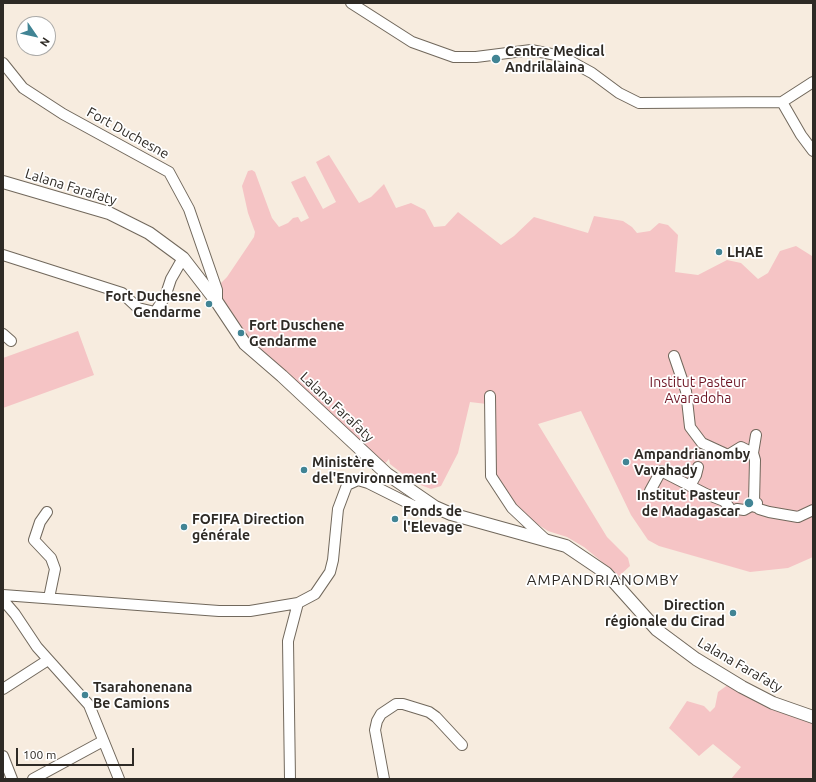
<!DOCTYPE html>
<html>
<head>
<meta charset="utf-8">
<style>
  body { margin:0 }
  #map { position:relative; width:816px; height:782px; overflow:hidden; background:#f7ecdf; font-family:Ubuntu,sans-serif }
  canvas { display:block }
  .frame { position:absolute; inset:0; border:4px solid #2e2a25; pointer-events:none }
  .north { position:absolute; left:16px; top:16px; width:40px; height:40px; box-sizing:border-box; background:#fff; border:1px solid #abaaa8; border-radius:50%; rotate:124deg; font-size:11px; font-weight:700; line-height:16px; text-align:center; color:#2e2a25 }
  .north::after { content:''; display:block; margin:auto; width:14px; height:18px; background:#418494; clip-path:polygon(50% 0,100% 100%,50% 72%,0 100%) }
  .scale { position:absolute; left:16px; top:748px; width:118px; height:18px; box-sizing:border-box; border:2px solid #2e2a25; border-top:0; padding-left:5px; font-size:12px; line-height:14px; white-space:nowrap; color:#2e2a25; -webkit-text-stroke:3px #fff; paint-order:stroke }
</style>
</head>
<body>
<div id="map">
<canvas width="816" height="782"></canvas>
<div class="frame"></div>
<div class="north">N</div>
<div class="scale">100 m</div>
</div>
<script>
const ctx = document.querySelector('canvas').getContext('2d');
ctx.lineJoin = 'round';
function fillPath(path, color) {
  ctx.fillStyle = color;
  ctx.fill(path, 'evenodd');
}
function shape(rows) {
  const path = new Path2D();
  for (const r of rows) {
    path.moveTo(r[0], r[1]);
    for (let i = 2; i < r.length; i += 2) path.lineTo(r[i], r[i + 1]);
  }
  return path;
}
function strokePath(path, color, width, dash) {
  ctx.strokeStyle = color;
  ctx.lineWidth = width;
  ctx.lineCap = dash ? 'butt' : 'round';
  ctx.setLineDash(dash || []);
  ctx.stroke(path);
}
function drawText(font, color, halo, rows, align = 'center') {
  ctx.font = font + ' Ubuntu,sans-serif';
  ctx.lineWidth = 3.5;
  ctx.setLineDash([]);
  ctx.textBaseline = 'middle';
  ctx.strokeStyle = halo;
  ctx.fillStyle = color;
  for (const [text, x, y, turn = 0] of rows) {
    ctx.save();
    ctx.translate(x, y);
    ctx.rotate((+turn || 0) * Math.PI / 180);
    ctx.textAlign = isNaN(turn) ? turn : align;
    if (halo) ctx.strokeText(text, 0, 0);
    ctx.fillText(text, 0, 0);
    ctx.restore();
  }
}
const green = shape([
  [329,155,359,203,371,197,384,184,396,208,411,203,425,210,434,227,445,226,458,212,501,245,514,236,534,217,588,233,594,216,623,221,632,227,637,233,650,231,659,223,668,225,678,235,675,272,698,275,727,260,741,263,758,279,768,273,780,251,796,246,812,256,813,557,788,568,750,572,659,546,648,540,631,515,581,411,538,424,607,537,628,558,630,566,619,576,584,547,567,537,548,531,520,513,494,473,495,405,470,402,458,453,441,486,431,489,413,482,390,464,389,459,382,467,257,352,222,304,219,291,220,284,227,277,254,237,255,232,248,213,242,186,248,171,252,170,255,172,272,218,279,227,288,223,293,218,298,217,301,222,309,218,291,182,305,176,323,209,336,202,316,162],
  [78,331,94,375,3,408,3,358],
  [729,684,813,721,813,775,811,779,731,779,741,767,713,744,699,756,669,728,687,701,704,706,710,712,715,707,718,692]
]);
const path = shape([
  [697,458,698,450]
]);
const minor = shape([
  [351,3,412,42,454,57,476,57,531,50,561,56,592,73,619,93,639,103,782,102,813,82],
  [3,63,23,88,63,114,169,172,189,209,217,290,217,302],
  [782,102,801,135,813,151],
  [3,255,122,293,138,308,155,312,165,297,171,279,183,258],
  [3,334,11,341],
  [674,356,686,391,690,427,702,443,728,455,741,447,753,453,755,460,754,502],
  [490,396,491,476,512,508,545,539],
  [753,453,756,435],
  [690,486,696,475,698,467],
  [650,491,661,471,706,494,724,501,729,507],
  [757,506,759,509,769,512,798,517,813,510],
  [737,509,744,510,753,505,755,507,757,503,754,502],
  [47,512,40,522,34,540,51,558,55,569,49,598],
  [3,595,219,611,250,611,298,603,315,594,330,572,333,560,338,509,347,485,358,480,368,483,414,506,422,506,425,500],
  [3,600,15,614,37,647,89,705,119,779],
  [3,689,48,660],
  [3,756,12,779],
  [33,779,103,741],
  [290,779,288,641,298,603],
  [384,779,375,730,377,721,381,714,396,704,403,704,429,712,436,717,462,745]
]);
const major = shape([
  [3,182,109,213,149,233,183,258,217,302,245,344,282,376,387,474,435,507,451,514,566,546,606,573,657,630,696,659,742,687,773,703,813,717]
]);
const markers = [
  [496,59,5,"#418494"],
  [719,252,4,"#418494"],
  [209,304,4,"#418494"],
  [241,333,4,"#418494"],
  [626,462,4,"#418494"],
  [304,470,4,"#418494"],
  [749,503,5,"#418494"],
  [395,519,4,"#418494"],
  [184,527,4,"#418494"],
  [733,613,4,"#418494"],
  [85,695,4,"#418494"]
];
const poiNames = [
  ["Centre Medical",505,51],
  ["Andrilalaina",505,67],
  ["LHAE",727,252],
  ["Fort Duchesne",201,296,"right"],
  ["Gendarme",201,312,"right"],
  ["Fort Duschene",249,325],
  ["Gendarme",249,341],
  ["Ampandrianomby",634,454],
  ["Vavahady",634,470],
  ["Ministère",312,462],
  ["del'Environnement",312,478],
  ["Institut Pasteur",740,495,"right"],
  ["de Madagascar",740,511,"right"],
  ["Fonds de",403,511],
  ["l'Elevage",403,527],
  ["FOFIFA Direction",192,519],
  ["générale",192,535],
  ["Direction",725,605,"right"],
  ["régionale du Cirad",725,621,"right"],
  ["Tsarahonenana",93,687],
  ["Be Camions",93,703]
];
const streetNames = [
  ["Fort Duchesne",128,133,29],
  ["Lalana Farafaty",71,187,17],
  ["Lalana Farafaty",337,407,43],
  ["Lalana Farafaty",740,665,30]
];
const parkNames = [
  ["Institut Pasteur",698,382],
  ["Avaradoha",698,398]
];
const neighbourhoodNames = [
  ["AMPANDRIANOMBY",603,580]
];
fillPath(green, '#f5c4c5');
strokePath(minor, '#71685c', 12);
strokePath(major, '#71685c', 14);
strokePath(path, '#afa69c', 1.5, [1, 3]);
strokePath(minor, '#fff', 10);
strokePath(major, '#fff', 12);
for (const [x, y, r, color] of markers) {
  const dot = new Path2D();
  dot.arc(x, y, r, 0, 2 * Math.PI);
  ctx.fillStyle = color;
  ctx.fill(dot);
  strokePath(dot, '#fff', 1.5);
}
drawText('bold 14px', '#2e2a25', '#fff', poiNames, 'left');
drawText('14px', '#2e2a25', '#fff', streetNames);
drawText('14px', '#6e1625', '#fff', parkNames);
ctx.letterSpacing = '1px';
drawText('15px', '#2e2a25', '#fff', neighbourhoodNames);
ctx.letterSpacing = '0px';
</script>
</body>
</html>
